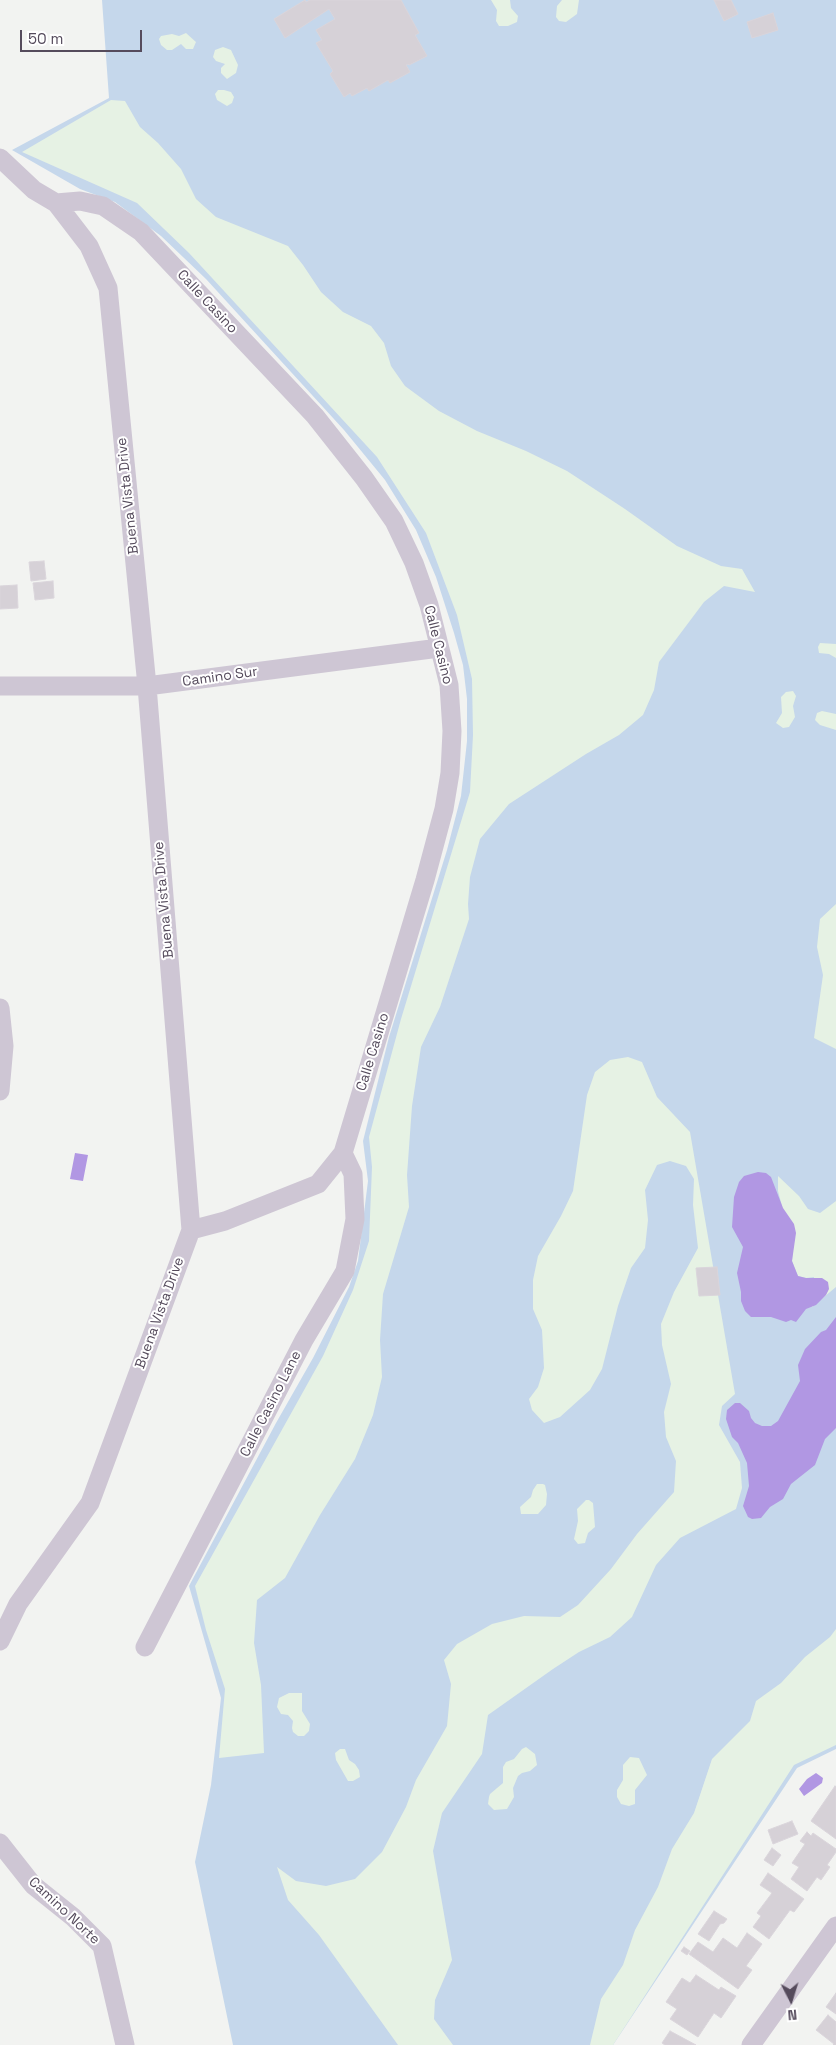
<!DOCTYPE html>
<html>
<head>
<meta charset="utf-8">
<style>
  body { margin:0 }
  #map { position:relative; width:836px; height:2045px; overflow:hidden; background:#f2f3f1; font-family:"Space Grotesk",sans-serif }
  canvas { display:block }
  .north { position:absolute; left:766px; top:1975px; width:50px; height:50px; -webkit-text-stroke:4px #fff; paint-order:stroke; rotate:175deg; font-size:14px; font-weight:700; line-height:20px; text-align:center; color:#554b5c }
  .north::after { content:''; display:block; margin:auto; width:18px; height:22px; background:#554b5c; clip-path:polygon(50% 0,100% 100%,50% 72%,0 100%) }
  .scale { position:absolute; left:20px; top:30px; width:122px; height:22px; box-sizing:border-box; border:2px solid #554b5c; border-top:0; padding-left:6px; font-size:15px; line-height:18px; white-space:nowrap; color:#554b5c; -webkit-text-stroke:4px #fff; paint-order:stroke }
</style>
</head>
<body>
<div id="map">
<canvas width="836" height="2045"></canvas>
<div class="north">N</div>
<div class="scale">50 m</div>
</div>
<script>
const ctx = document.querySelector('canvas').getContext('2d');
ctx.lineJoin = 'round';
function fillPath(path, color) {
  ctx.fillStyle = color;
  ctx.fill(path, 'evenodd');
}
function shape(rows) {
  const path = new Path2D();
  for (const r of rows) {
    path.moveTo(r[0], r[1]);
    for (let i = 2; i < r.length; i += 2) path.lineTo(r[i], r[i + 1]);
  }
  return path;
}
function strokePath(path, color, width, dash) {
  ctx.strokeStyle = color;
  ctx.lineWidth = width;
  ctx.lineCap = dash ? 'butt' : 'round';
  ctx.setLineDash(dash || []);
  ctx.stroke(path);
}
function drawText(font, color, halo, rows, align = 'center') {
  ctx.font = font + ' "Space Grotesk",sans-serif';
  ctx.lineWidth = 4;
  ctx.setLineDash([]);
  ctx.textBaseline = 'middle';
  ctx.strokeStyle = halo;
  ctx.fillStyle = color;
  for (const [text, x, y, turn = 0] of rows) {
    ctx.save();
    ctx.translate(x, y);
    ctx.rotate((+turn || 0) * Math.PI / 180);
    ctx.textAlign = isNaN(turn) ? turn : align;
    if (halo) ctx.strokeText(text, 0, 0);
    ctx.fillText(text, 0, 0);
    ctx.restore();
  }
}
const green = shape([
  [102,0,836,0,836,1749,797,1768,613,2045,233,2045,195,1862,211,1785,221,1698,189,1586,276,1423,313,1358,349,1287,358,1261,368,1181,363,1141,389,1037,447,850,461,796,467,741,467,699,463,665,454,633,436,577,416,530,385,480,344,430,206,279,161,236,115,202,80,189,12,150,109,98]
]);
const sand = shape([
  [491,0,510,0,511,8,518,16,517,22,508,26,499,26,496,21,497,10],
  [562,0,579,0,577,14,566,22,559,21,556,17,557,6],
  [186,33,196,42,193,49,186,49,181,44,172,50,167,50,161,45,159,39,161,36,172,34,179,36],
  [223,47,231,50,238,65,236,73,227,79,221,73,221,68,225,64,216,61,213,57,215,50],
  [218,90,224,90,231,92,234,97,232,103,227,106,217,100,215,94],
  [111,100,125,101,140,127,158,143,181,169,196,199,216,217,288,246,303,265,321,292,343,312,371,326,384,343,391,366,405,386,439,411,477,431,526,451,567,471,625,509,677,546,721,566,742,569,755,592,724,586,704,602,659,662,654,690,643,715,619,735,586,754,509,804,480,839,470,877,468,904,469,919,440,1007,421,1047,412,1106,407,1175,409,1207,383,1294,380,1340,382,1377,373,1415,355,1459,320,1515,285,1578,257,1600,254,1643,261,1685,264,1753,219,1758,225,1689,206,1630,195,1586,323,1356,353,1290,369,1241,372,1167,369,1137,401,1019,470,792,473,735,472,679,457,615,426,533,377,457,189,253,137,203,22,152],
  [820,643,836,644,836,658,829,654,819,653,818,647],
  [793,691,796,696,793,706,795,717,789,727,783,728,776,723,782,713,781,697,786,692],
  [822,711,836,714,836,730,820,725,815,720,817,713],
  [836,904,836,1049,814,1038,823,975,817,947,820,919],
  [628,1057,642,1062,657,1097,690,1132,735,1394,722,1406,719,1425,740,1462,742,1488,736,1509,680,1538,656,1565,632,1617,610,1637,579,1652,553,1669,488,1715,482,1754,442,1813,433,1851,452,1960,435,2000,434,2019,453,2045,398,2045,319,1935,288,1900,277,1867,296,1881,326,1886,355,1879,382,1852,406,1807,416,1780,447,1726,451,1684,444,1660,457,1644,492,1624,524,1616,560,1617,578,1605,611,1569,637,1534,674,1492,676,1461,666,1437,664,1412,671,1384,662,1345,661,1324,674,1292,698,1248,693,1205,694,1179,686,1166,670,1161,657,1165,645,1190,648,1220,645,1248,631,1268,618,1306,602,1369,590,1390,560,1417,544,1423,532,1410,529,1399,538,1387,544,1368,542,1330,533,1309,533,1280,538,1256,561,1216,573,1191,587,1095,595,1072,610,1060],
  [778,1176,799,1196,808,1209,820,1213,836,1201,836,1287,812,1307,814,1277,806,1278,798,1276,792,1261,793,1248,778,1191],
  [537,1484,543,1484,545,1485,547,1494,546,1505,538,1514,521,1514,520,1507,531,1497,533,1490],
  [586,1500,589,1500,593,1503,595,1527,588,1533,585,1543,578,1544,574,1539,578,1521,577,1509],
  [836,1629,836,1745,794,1765,613,2045,590,2045,601,1999,623,1965,635,1930,658,1887,672,1849,694,1813,712,1759,750,1721,756,1701,781,1683,805,1657,830,1637],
  [289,1693,302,1693,302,1711,310,1724,309,1731,304,1736,298,1736,293,1732,292,1728,293,1721,288,1715,281,1714,277,1707,279,1698],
  [526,1747,535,1754,537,1765,530,1771,522,1773,518,1776,513,1788,514,1797,507,1809,494,1810,488,1804,489,1797,490,1794,503,1783,503,1767,506,1762,514,1759,522,1749],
  [340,1749,345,1749,349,1760,355,1764,359,1770,360,1777,353,1781,348,1781,336,1760,335,1753],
  [630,1757,639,1758,647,1775,635,1790,635,1804,629,1806,621,1804,617,1797,617,1790,623,1780,623,1765]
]);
const water = shape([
  [75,1153,88,1155,83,1181,70,1179],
  [758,1172,766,1173,771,1177,783,1208,794,1224,796,1233,792,1261,798,1276,806,1278,822,1278,828,1282,829,1289,826,1295,816,1305,806,1309,796,1322,791,1320,786,1322,771,1317,751,1317,745,1311,741,1301,741,1292,737,1273,743,1247,732,1227,734,1197,739,1182,744,1176],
  [836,1317,836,1428,825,1439,815,1465,791,1484,783,1499,770,1507,761,1518,752,1519,748,1517,743,1506,749,1486,747,1463,738,1443,732,1437,726,1419,727,1410,735,1403,740,1403,749,1411,751,1418,755,1423,762,1426,771,1426,778,1421,800,1381,798,1365,805,1349,821,1332,826,1330],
  [816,1773,823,1778,822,1783,804,1796,799,1789,807,1779]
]);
const building = shape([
  [305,0,306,2,310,0,401,0,419,33,415,35,427,56,409,65,408,64,406,65,410,72,390,83,388,80,369,91,367,88,352,96,350,93,344,97,330,74,333,71,316,43,322,40,316,30,335,19,329,9,285,38,274,19,305,0],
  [714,0,731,0,738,14,724,21,714,0],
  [773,13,778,30,752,38,747,22,773,13],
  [44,561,46,579,31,581,29,562,44,561],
  [53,581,54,598,35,600,33,583,53,581],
  [17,585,18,608,0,609,0,586,17,585],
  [717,1267,720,1295,699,1296,696,1268,717,1267],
  [835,1786,836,1787,836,1839,811,1821,835,1786],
  [792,1821,798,1834,773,1844,768,1830,792,1821],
  [807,1832,811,1836,813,1833,836,1849,836,1852,827,1865,830,1867,821,1880,817,1877,807,1891,791,1879,799,1867,792,1863,805,1844,800,1841,807,1832],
  [772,1848,781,1855,773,1866,764,1860,772,1848],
  [768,1873,804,1899,794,1912,790,1910,769,1939,753,1927,761,1916,757,1913,772,1893,760,1885,768,1873],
  [714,1911,727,1919,724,1923,720,1924,709,1941,698,1934,714,1911],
  [747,1933,762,1944,746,1966,752,1970,738,1989,689,1954,698,1942,713,1952,723,1938,737,1948,747,1933],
  [684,1947,690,1951,687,1955,681,1951,684,1947],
  [696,1975,719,1990,721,1987,736,1996,721,2018,714,2013,698,2037,670,2019,677,2009,666,2002,682,1978,690,1983,696,1975],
  [836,1993,836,2014,826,2007,836,1993],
  [828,2015,836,2022,836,2045,833,2045,834,2044,816,2030,828,2015],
  [670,2031,696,2045,665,2045,662,2043,670,2031]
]);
const minor = shape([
  [0,158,34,190,56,203,89,246,108,288,147,686,191,1230,90,1503,18,1604,0,1641],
  [56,203,80,201,103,206,141,232,315,416,364,478,394,521,414,563,429,605,449,685,452,731,450,773,444,809,425,880,343,1153,318,1184,225,1221,191,1230],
  [0,686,147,686,439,648],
  [0,1008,4,1046,0,1091],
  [145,1647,304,1340,345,1271,355,1219,353,1174,343,1153],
  [0,1843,33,1885,73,1917,102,1946,125,2045],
  [751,2045,836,1926]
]);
const streetNames = [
  ["Calle Casino",207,302,47],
  ["Buena Vista Drive",128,496,-96],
  ["Calle Casino",438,645,76],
  ["Camino Sur",220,677,-8],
  ["Buena Vista Drive",164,900,-95],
  ["Calle Casino",373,1052,-73],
  ["Buena Vista Drive",160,1313,-70],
  ["Calle Casino Lane",271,1404,-63],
  ["Camino Norte",64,1911,43]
];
fillPath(green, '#c5d7eb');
fillPath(sand, '#e6f2e4');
fillPath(water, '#b197e3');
fillPath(building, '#d6d1d7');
strokePath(building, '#dad5db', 1);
strokePath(minor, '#cec6d4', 19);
drawText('14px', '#554b5c', '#fff', streetNames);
</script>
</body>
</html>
